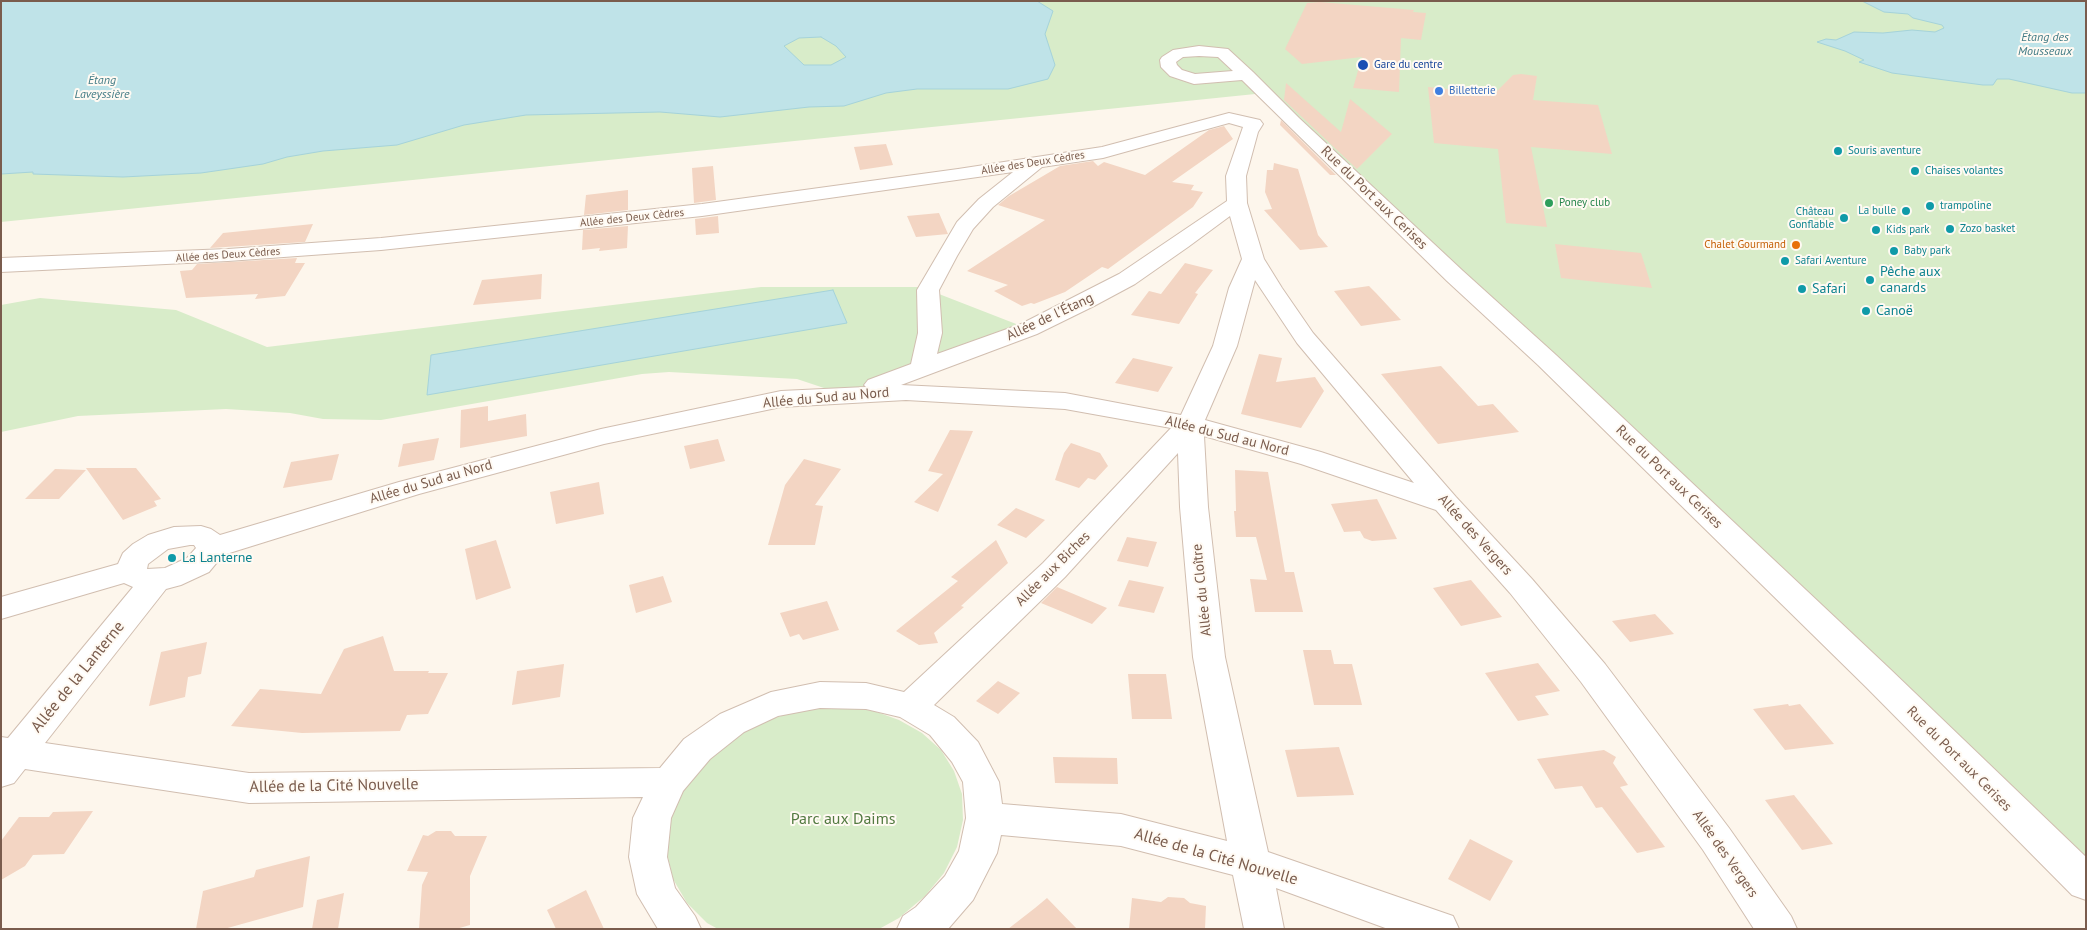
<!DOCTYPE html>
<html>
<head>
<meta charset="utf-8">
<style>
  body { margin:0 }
  #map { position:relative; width:2087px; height:930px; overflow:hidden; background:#fdf6ec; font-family:"PT Sans",sans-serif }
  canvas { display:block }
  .frame { position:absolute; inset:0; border:2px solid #7a5c4d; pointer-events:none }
</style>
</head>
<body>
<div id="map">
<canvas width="2087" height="930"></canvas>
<div class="frame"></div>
</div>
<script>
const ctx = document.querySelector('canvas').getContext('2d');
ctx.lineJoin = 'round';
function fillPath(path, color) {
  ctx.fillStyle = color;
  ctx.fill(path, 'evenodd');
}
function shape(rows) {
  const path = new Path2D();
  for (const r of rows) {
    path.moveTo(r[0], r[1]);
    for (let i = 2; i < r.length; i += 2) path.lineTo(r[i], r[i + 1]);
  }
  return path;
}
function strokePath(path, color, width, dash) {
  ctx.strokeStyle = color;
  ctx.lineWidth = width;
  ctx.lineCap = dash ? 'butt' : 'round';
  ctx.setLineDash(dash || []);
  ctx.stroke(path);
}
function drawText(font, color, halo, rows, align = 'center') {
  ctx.font = font + ' "PT Sans",sans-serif';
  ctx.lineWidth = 4;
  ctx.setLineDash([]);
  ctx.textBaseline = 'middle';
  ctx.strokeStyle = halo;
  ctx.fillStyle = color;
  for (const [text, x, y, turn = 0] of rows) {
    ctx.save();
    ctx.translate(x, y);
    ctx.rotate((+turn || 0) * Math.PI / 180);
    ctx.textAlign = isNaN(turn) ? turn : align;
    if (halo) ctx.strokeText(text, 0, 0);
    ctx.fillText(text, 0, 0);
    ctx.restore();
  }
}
const green = shape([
  [1,1,2086,1,2086,889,1572,392,1471,278,1455,276,1265,93,1,222],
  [761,287,921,287,1029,329,845,395,797,379,669,372,642,374,381,420,323,419,290,413,226,409,78,416,1,432,1,305,40,298,176,310,267,347],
  [846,707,874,711,899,720,922,733,941,750,954,771,962,794,963,820,957,847,944,873,925,896,899,918,879,929,718,929,707,923,687,903,673,879,667,853,668,827,676,801,690,777,733,738,760,723,787,714,817,708]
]);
const water = shape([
  [1,1,1037,1,1053,11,1045,34,1055,65,1048,79,1008,89,917,89,886,93,844,106,809,107,720,117,660,112,526,115,464,125,397,145,323,151,287,157,263,164,201,173,123,177,33,174,33,172,1,174,1,1],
  [821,37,836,46,846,57,831,65,804,65,784,46,799,38,821,37],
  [1862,1,2086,1,2086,93,2072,93,2009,79,1997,79,1993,85,1983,85,1892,73,1859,62,1864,60,1845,51,1817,42,1826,39,1836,40,1854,32,1883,33,1912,30,1935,32,1944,28,1942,25,1913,18,1908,14,1884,12,1862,1],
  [833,290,847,323,427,395,431,355,833,290]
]);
const building = shape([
  [1320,2,1414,10,1413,12,1426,13,1421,40,1401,38,1399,92,1353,88,1362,57,1302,64,1285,49,1307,3],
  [1521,74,1537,76,1533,100,1598,105,1612,154,1531,147,1547,227,1506,223,1498,149,1434,143,1428,87,1494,94,1513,75],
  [1286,83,1341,132,1350,99,1392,134,1357,169,1284,100],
  [1281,120,1336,175,1330,175,1280,125],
  [1224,126,1233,139,1172,182,1194,185,1191,190,1203,192,1193,207,1108,269,1102,267,1065,292,1034,304,1031,303,1022,306,994,291,1008,285,967,271,1045,220,998,205,1009,196,1060,166,1093,161,1098,166,1104,162,1145,175,1209,130],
  [886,144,893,165,860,170,854,147],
  [1274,163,1298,169,1318,235,1328,247,1300,250,1264,210,1272,209,1265,192,1267,170,1273,170],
  [713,166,716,200,694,203,692,168],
  [628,190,628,210,584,215,586,195],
  [939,213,948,234,916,237,907,216],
  [718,216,719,233,696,235,695,219],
  [313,224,305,242,210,248,223,233],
  [628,226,627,248,599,251,600,248,582,250,583,230],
  [1555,244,1641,253,1652,288,1561,278],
  [297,258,295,263,305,263,285,296,255,299,258,294,186,298,180,271,192,270,197,264],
  [1185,263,1213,270,1195,293,1198,294,1179,324,1131,315,1149,291,1161,294],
  [542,274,541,299,473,305,482,280],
  [1369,286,1376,293,1401,320,1361,326,1334,291],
  [1259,354,1282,358,1276,382,1315,377,1324,391,1301,428,1241,414],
  [1133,358,1173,367,1158,392,1115,383],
  [1441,366,1478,406,1493,404,1519,432,1438,444,1381,374],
  [488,406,488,421,526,414,527,436,460,448,461,410],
  [950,430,973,431,938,512,914,502,943,474,928,471],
  [439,438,434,460,398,467,403,444],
  [718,439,725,461,690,469,684,446],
  [1071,443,1100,453,1108,466,1095,480,1088,478,1079,488,1055,480,1064,453],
  [339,454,332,480,283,488,291,462],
  [804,459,841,469,815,505,823,506,815,545,768,545,785,485],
  [86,468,136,468,161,499,154,501,157,506,123,520],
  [55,469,86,470,59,499,25,499],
  [1235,470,1268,472,1285,572,1294,572,1303,612,1255,612,1250,579,1267,580,1256,537,1236,537,1234,511,1236,511],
  [599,482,604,514,556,524,550,492],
  [1377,499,1397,539,1372,541,1364,538,1360,531,1344,532,1331,504],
  [1016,508,1045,520,1026,538,997,525],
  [1127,537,1157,542,1148,567,1117,561],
  [496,540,511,588,476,600,465,549],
  [996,540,1008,563,961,606,964,607,934,633,938,643,919,645,896,631,958,581,951,577],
  [663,576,672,602,636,613,629,585],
  [1129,580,1164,587,1154,613,1118,606],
  [1471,580,1502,617,1461,626,1433,588],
  [1057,587,1107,608,1092,624,1041,603],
  [827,601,839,630,803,640,799,634,790,637,780,613],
  [1655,614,1674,634,1630,642,1612,621],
  [383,636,394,671,429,671,428,673,448,673,428,714,407,715,400,731,302,733,231,726,260,689,321,694,344,649],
  [207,642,201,674,188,677,185,697,149,706,161,652],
  [1303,650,1331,650,1334,664,1352,664,1362,705,1314,705],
  [1538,663,1560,691,1535,696,1549,715,1518,721,1485,673],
  [564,664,560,697,512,705,517,671],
  [1128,674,1166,674,1172,719,1132,719],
  [998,681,1020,693,998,714,976,701],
  [1788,704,1789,706,1800,704,1834,744,1785,750,1753,709],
  [1339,747,1354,795,1297,797,1285,750],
  [1604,750,1616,757,1613,763,1628,785,1620,787,1665,847,1637,853,1602,807,1596,808,1582,786,1555,789,1537,759],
  [1053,757,1117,758,1118,784,1055,783],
  [1794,795,1833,844,1802,850,1765,800],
  [93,811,64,854,33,855,25,866,1,880,1,841,19,817,49,817,53,812],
  [436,831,451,831,455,836,487,836,470,876,470,925,456,929,419,929,422,885,428,872,407,871,423,835,428,836],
  [1470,839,1513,861,1490,901,1448,879],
  [310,856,303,907,224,929,196,929,203,891,254,877,256,870],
  [586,890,604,929,556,929,547,910],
  [344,893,338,929,312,929,317,900],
  [1168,897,1184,898,1190,903,1206,906,1205,929,1129,929,1132,898,1161,902],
  [1047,898,1077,929,1008,929,1035,908]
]);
const street = shape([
  [1199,46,1228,49,1253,72,1299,118,1463,271,1556,355,1890,669,2086,857,2086,900,2072,895,1866,687,1538,365,1447,281,1242,80,1194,84,1170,76,1161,67,1160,60,1162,57,1173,50,1199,46],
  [1199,56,1218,57,1233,71,1195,74,1182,70,1177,65,1176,62,1183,57,1199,56],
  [1229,113,1260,120,1263,124,1258,132,1246,176,1247,203,1264,259,1282,288,1313,333,1456,497,1532,579,1605,664,1729,828,1791,916,1797,929,1754,929,1703,850,1581,682,1510,593,1436,510,1301,464,1204,436,1208,507,1225,657,1268,852,1453,916,1459,929,1388,929,1276,888,1284,929,1244,929,1233,875,1121,846,1001,835,997,853,973,900,948,929,897,929,903,916,916,907,945,876,959,851,966,818,963,782,952,762,930,735,900,717,866,709,820,708,778,716,744,732,710,759,683,791,671,818,667,857,675,888,695,916,701,929,658,929,637,894,629,857,633,818,643,797,249,803,25,769,14,783,1,787,1,737,8,738,133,587,124,583,1,619,1,597,118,564,123,553,133,544,148,535,174,527,201,526,211,529,220,535,399,482,601,429,781,391,866,387,864,385,868,380,911,364,918,333,917,290,957,222,979,199,1013,172,702,216,381,250,228,261,1,272,1,258,228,249,381,238,702,204,958,169,1102,147,1229,113],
  [1229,123,1243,127,1226,176,1227,201,1119,274,1021,324,937,354,942,333,939,290,957,256,973,229,993,207,1042,167,1103,158,1229,123],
  [1230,216,1242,259,1229,288,1213,346,1181,415,1065,393,901,385,1037,334,1094,306,1135,284,1188,247,1230,216],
  [1255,280,1297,343,1414,483,1321,452,1205,420,1237,346,1255,280],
  [906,400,1065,409,1171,428,1043,563,904,692,866,683,820,682,771,692,720,714,684,739,660,768,249,773,45,743,166,589,181,585,209,572,223,555,419,494,604,444,781,407,906,400],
  [1178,453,1180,507,1193,657,1227,841,1121,814,1002,804,999,782,978,742,954,717,934,705,1065,577,1178,453],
  [190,545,194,545,196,548,187,558,165,568,147,569,148,564,168,549,190,545]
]);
const markers = [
  [1363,65,6,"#1a4fb4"],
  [1439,91,5,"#3f7fe0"],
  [1838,151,5,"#0f9aa8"],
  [1915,171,5,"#0f9aa8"],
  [1549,203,5,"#2e9e5b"],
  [1930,206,5,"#0f9aa8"],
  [1906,211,5,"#0f9aa8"],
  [1844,218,5,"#0f9aa8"],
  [1950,229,5,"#0f9aa8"],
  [1876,230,5,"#0f9aa8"],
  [1796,245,5,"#e8710a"],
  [1894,251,5,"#0f9aa8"],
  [1785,261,5,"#0f9aa8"],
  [1870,280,5,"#0f9aa8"],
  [1802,289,5,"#0f9aa8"],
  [1866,311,5,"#0f9aa8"],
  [172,558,5,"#0f9aa8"]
];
const farTransitnames = [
  ["Gare du centre",1374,65]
];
const farShopnames = [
  ["Billetterie",1449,91]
];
const farCulturenames = [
  ["Souris aventure",1848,151],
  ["Chaises volantes",1925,171],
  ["trampoline",1940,206],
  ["La bulle",1896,211,"right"],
  ["Château",1834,212,"right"],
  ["Gonflable",1834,225,"right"],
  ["Zozo basket",1960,229],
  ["Kids park",1886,230],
  ["Baby park",1904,251],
  ["Safari Aventure",1795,261]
];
const farStreetnames = [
  ["Allée des Deux Cèdres",1033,163,-9],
  ["Allée des Deux Cèdres",632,218,-6],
  ["Allée des Deux Cèdres",228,255,-4]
];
const farLeisurenames = [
  ["Poney club",1559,203]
];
const farFoodnames = [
  ["Chalet Gourmand",1786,245]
];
const farWaternames = [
  ["Étang des",2045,38],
  ["Mousseaux",2045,52],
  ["Étang",102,81],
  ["Laveyssière",102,95]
];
const streetNames = [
  ["Rue du Port aux Cerises",1374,198,44],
  ["Allée de l'Étang",1050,317,-25],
  ["Allée du Sud au Nord",826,398,-5],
  ["Allée du Sud au Nord",1227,436,14],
  ["Rue du Port aux Cerises",1669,477,44],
  ["Allée du Sud au Nord",431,482,-16],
  ["Allée des Vergers",1475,535,48],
  ["Allée aux Biches",1053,569,-45],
  ["Allée du Cloître",1202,590,-96],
  ["Rue du Port aux Cerises",1959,759,45],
  ["Allée des Vergers",1725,854,55]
];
const cultureNames = [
  ["Pêche aux",1880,272],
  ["canards",1880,288],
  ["Safari",1812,289],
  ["Canoë",1876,311],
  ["La Lanterne",182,558]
];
const nearStreetnames = [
  ["Allée de la Lanterne",78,677,-51],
  ["Allée de la Cité Nouvelle",334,786,-1],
  ["Allée de la Cité Nouvelle",1216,857,16]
];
const nearParknames = [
  ["Parc aux Daims",843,819]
];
fillPath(green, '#d8ecc9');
fillPath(water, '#bfe3e8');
strokePath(water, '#a5d3da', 1);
fillPath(building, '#f3d5c3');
strokePath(street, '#d1beb0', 2);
fillPath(street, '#fff');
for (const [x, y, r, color] of markers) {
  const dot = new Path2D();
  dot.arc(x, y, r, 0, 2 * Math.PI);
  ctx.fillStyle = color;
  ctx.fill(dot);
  strokePath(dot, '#fffaf3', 2);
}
drawText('11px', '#164399', '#fffaf3', farTransitnames, 'left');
drawText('11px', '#366cbe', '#fffaf3', farShopnames, 'left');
drawText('11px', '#0d838f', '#fffaf3', farCulturenames, 'left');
drawText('11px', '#7a5c4d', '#fffaf3', farStreetnames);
drawText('11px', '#27864d', '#fffaf3', farLeisurenames, 'left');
drawText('11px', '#c56008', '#fffaf3', farFoodnames, 'right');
drawText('italic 12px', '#437c86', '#fffaf3', farWaternames);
drawText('14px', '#7a5c4d', '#fffaf3', streetNames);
drawText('14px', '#0d838f', '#fffaf3', cultureNames, 'left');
drawText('16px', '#7a5c4d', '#fffaf3', nearStreetnames);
drawText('16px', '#537a41', '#fffaf3', nearParknames);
</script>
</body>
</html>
